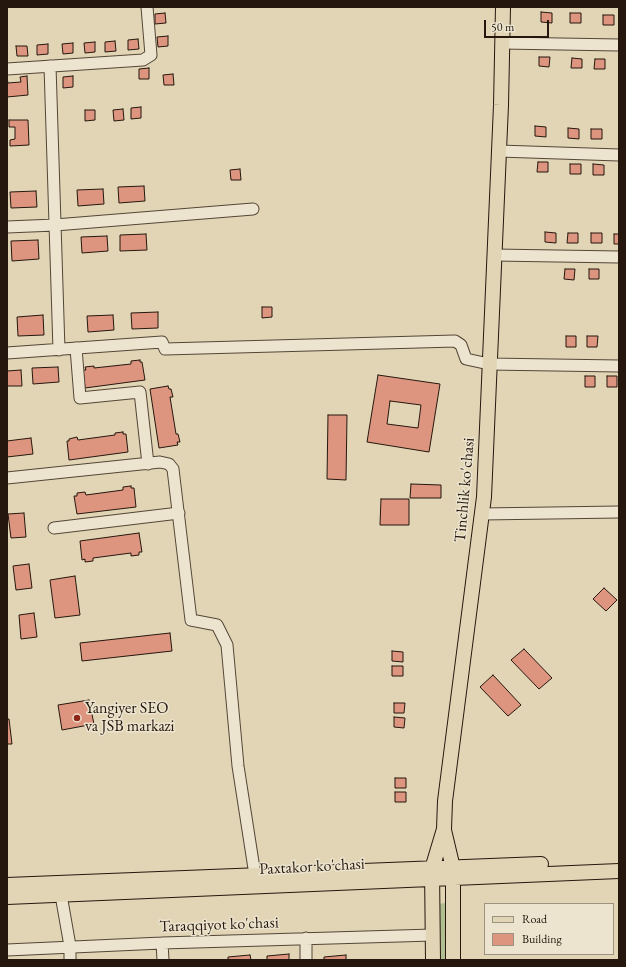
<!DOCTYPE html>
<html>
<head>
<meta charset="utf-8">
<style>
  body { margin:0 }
  #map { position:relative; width:626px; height:967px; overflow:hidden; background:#e1d5b5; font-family:"EB Garamond",serif }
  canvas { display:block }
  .frame { position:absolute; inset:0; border:8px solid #25170d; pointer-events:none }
  .legend { position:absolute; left:484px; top:903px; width:130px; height:52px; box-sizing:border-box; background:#ece4cf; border:1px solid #9c9281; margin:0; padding:5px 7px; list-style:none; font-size:12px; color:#25170d }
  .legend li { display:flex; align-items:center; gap:8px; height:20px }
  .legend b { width:20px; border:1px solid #9c9281 }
  .scale { position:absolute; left:484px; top:20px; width:65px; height:18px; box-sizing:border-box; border:2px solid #25170d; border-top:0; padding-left:5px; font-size:12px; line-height:14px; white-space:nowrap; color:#25170d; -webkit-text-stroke:3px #ece4cf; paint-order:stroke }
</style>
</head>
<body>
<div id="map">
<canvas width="626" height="967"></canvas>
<div class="frame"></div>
<ul class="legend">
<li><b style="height:5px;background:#e1d5b5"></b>Road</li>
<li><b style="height:11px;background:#dd9580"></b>Building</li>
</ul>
<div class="scale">50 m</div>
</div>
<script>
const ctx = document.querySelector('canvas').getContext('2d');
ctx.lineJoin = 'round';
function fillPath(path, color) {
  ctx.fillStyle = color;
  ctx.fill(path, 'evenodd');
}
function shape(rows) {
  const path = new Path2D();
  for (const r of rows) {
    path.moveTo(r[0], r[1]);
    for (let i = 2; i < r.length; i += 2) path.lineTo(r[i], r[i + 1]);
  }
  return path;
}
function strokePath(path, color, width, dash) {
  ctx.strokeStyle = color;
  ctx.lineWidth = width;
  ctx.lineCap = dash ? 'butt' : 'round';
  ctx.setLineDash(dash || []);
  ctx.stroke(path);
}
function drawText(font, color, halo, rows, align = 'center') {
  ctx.font = font + ' "EB Garamond",serif';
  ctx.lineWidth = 3;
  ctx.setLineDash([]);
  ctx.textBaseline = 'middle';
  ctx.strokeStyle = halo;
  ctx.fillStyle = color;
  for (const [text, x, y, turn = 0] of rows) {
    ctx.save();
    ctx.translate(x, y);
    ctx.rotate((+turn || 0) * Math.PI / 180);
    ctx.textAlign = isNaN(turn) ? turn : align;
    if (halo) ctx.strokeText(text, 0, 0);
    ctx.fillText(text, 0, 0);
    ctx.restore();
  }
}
const green = shape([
  [445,903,447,960,441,960,439,904]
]);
const building = shape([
  [541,12,552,13,552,23,541,22,541,12],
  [165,13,166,23,155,24,155,14,165,13],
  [570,13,581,13,581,23,570,23,570,13],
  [603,15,614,15,614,25,603,25,603,15],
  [168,36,168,46,158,47,157,37,168,36],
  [138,39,139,49,128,50,128,40,138,39],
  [115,41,116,51,105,52,105,42,115,41],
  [95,42,95,52,85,53,84,43,95,42],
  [73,43,73,53,63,54,62,44,73,43],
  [48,44,48,54,37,55,37,45,48,44],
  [16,46,27,46,28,56,17,56,16,46],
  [539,57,550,57,549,67,539,66,539,57],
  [572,58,582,59,582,68,571,68,572,58],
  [595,59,605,59,605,69,594,69,595,59],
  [149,68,149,79,139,79,139,69,149,68],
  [173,74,174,85,164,85,163,75,173,74],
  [27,76,28,95,7,97,7,78,8,83,21,82,20,77,27,76],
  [73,76,73,87,63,88,63,77,73,76],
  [141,107,141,118,131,119,131,108,141,107],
  [123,109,124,120,114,121,113,110,123,109],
  [85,110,95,110,95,120,85,121,85,110],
  [9,120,28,120,29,145,10,146,10,140,15,139,15,127,9,127,9,120],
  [535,126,546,127,546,137,535,136,535,126],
  [568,128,579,129,579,139,568,138,568,128],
  [591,129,602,129,602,139,591,139,591,129],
  [538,162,548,162,548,172,537,172,538,162],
  [570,164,581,164,581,174,570,174,570,164],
  [593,164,604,165,604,175,593,175,593,164],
  [240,169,241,180,231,180,230,170,240,169],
  [144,186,145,201,119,203,118,187,144,186],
  [103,189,104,204,78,206,77,190,103,189],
  [36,191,37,207,11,208,10,192,36,191],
  [545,232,556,233,556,243,545,242,545,232],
  [568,233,578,233,578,243,567,243,568,233],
  [591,233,602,233,602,243,591,243,591,233],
  [146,234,147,250,120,251,120,235,146,234],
  [614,234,619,234,619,244,614,244,614,234],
  [107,236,108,251,82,253,81,237,107,236],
  [38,240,39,259,12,261,11,241,38,240],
  [565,269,575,269,574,280,564,279,565,269],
  [589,269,599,269,599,279,589,279,589,269],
  [262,307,272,307,272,317,262,318,262,307],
  [158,312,158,328,132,329,131,313,158,312],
  [43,315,44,335,18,336,17,317,43,315],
  [113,315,114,330,88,332,87,316,113,315],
  [566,336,576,336,576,347,566,347,566,336],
  [587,336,598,336,597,347,587,347,587,336],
  [140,360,140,362,142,362,145,380,85,388,83,370,86,370,85,367,94,366,94,368,131,364,131,361,140,360],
  [58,367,59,382,33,384,32,368,58,367],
  [21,370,22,386,7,386,7,371,21,370],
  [378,375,440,384,429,452,367,442,378,375],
  [390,401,421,405,418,428,387,424,390,401],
  [585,376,595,376,595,387,585,387,585,376],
  [607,376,617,376,617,387,607,387,607,376],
  [168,386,169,389,171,389,173,397,170,397,176,434,178,434,180,442,177,442,178,445,159,448,150,389,168,386],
  [328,415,347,415,346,480,327,479,328,415],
  [123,432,123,434,126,434,128,452,69,460,67,441,69,441,69,439,77,437,78,440,115,435,115,433,123,432],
  [31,438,33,454,7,457,7,441,31,438],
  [411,484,441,485,441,498,410,498,411,484],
  [131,486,131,488,134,488,136,507,77,514,74,496,77,496,77,493,85,492,86,495,123,490,123,487,131,486],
  [381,499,409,499,409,525,380,525,381,499],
  [24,513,26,537,11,538,8,514,24,513],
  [139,533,142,552,139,552,139,555,131,556,131,553,93,558,93,561,85,562,85,559,82,560,80,541,139,533],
  [29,564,32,588,16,590,13,566,29,564],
  [75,576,80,615,55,618,50,580,75,576],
  [604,588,617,600,606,611,593,599,604,588],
  [34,613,37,637,21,639,19,615,34,613],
  [170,633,172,651,82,661,80,643,170,633],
  [524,649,552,678,539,689,511,660,524,649],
  [392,651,403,652,403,662,392,661,392,651],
  [392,666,403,666,403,676,392,676,392,666],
  [493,675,521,705,508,716,480,687,493,675],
  [89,700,94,724,62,730,58,705,89,700],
  [394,703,405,703,404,713,394,713,394,703],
  [394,717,405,718,404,728,394,727,394,717],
  [7,719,9,719,12,744,7,744,7,719],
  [395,778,406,778,406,788,395,788,395,778],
  [395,792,406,792,406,802,395,802,395,792],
  [289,954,289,960,267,960,267,956,289,954],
  [250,955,251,960,228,960,228,957,250,955],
  [346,955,346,960,324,960,324,957,346,955]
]);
const minor = shape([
  [502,43,619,45],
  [50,66,59,350],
  [7,69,143,60,151,55,147,7],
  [499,151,619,155],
  [7,227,55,225,253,209],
  [494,255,619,257],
  [76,348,80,398,140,392,148,464],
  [7,353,162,342,165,349,455,341,461,345,466,359,489,364,619,366],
  [7,478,160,462,169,464,173,469,191,620,217,625,227,645,238,766,255,875],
  [482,514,619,512],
  [54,528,179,513],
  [61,895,70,946,70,960],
  [162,943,163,960],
  [7,950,162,943,433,935],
  [306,960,306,938]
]);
const major = shape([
  [444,830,453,868,453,960],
  [7,885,541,864],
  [7,897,619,871],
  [433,960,432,869,444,829,445,801,484,497,501,105,503,7]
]);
const markers = [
  [77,718,4,"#8f2418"]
];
const streetNames = [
  ["Tinchlik ko'chasi",465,490,-85],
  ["Paxtakor ko'chasi",312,867,-3],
  ["Taraqqiyot ko'chasi",219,925,-2]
];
const poiNames = [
  ["Yangiyer SEO",85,709],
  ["va JSB markazi",85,727]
];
fillPath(green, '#b0be90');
fillPath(building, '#dd9580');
strokePath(building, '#25170d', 1);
strokePath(minor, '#544637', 13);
strokePath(major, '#25170d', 16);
strokePath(minor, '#ece4cf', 11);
strokePath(major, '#e1d5b5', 14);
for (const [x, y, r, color] of markers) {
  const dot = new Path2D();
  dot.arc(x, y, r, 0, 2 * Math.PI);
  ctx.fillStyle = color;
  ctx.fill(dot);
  strokePath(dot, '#ece4cf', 1.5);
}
drawText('16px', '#25170d', '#ece4cf', streetNames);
drawText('16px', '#25170d', '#ece4cf', poiNames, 'left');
</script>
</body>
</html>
